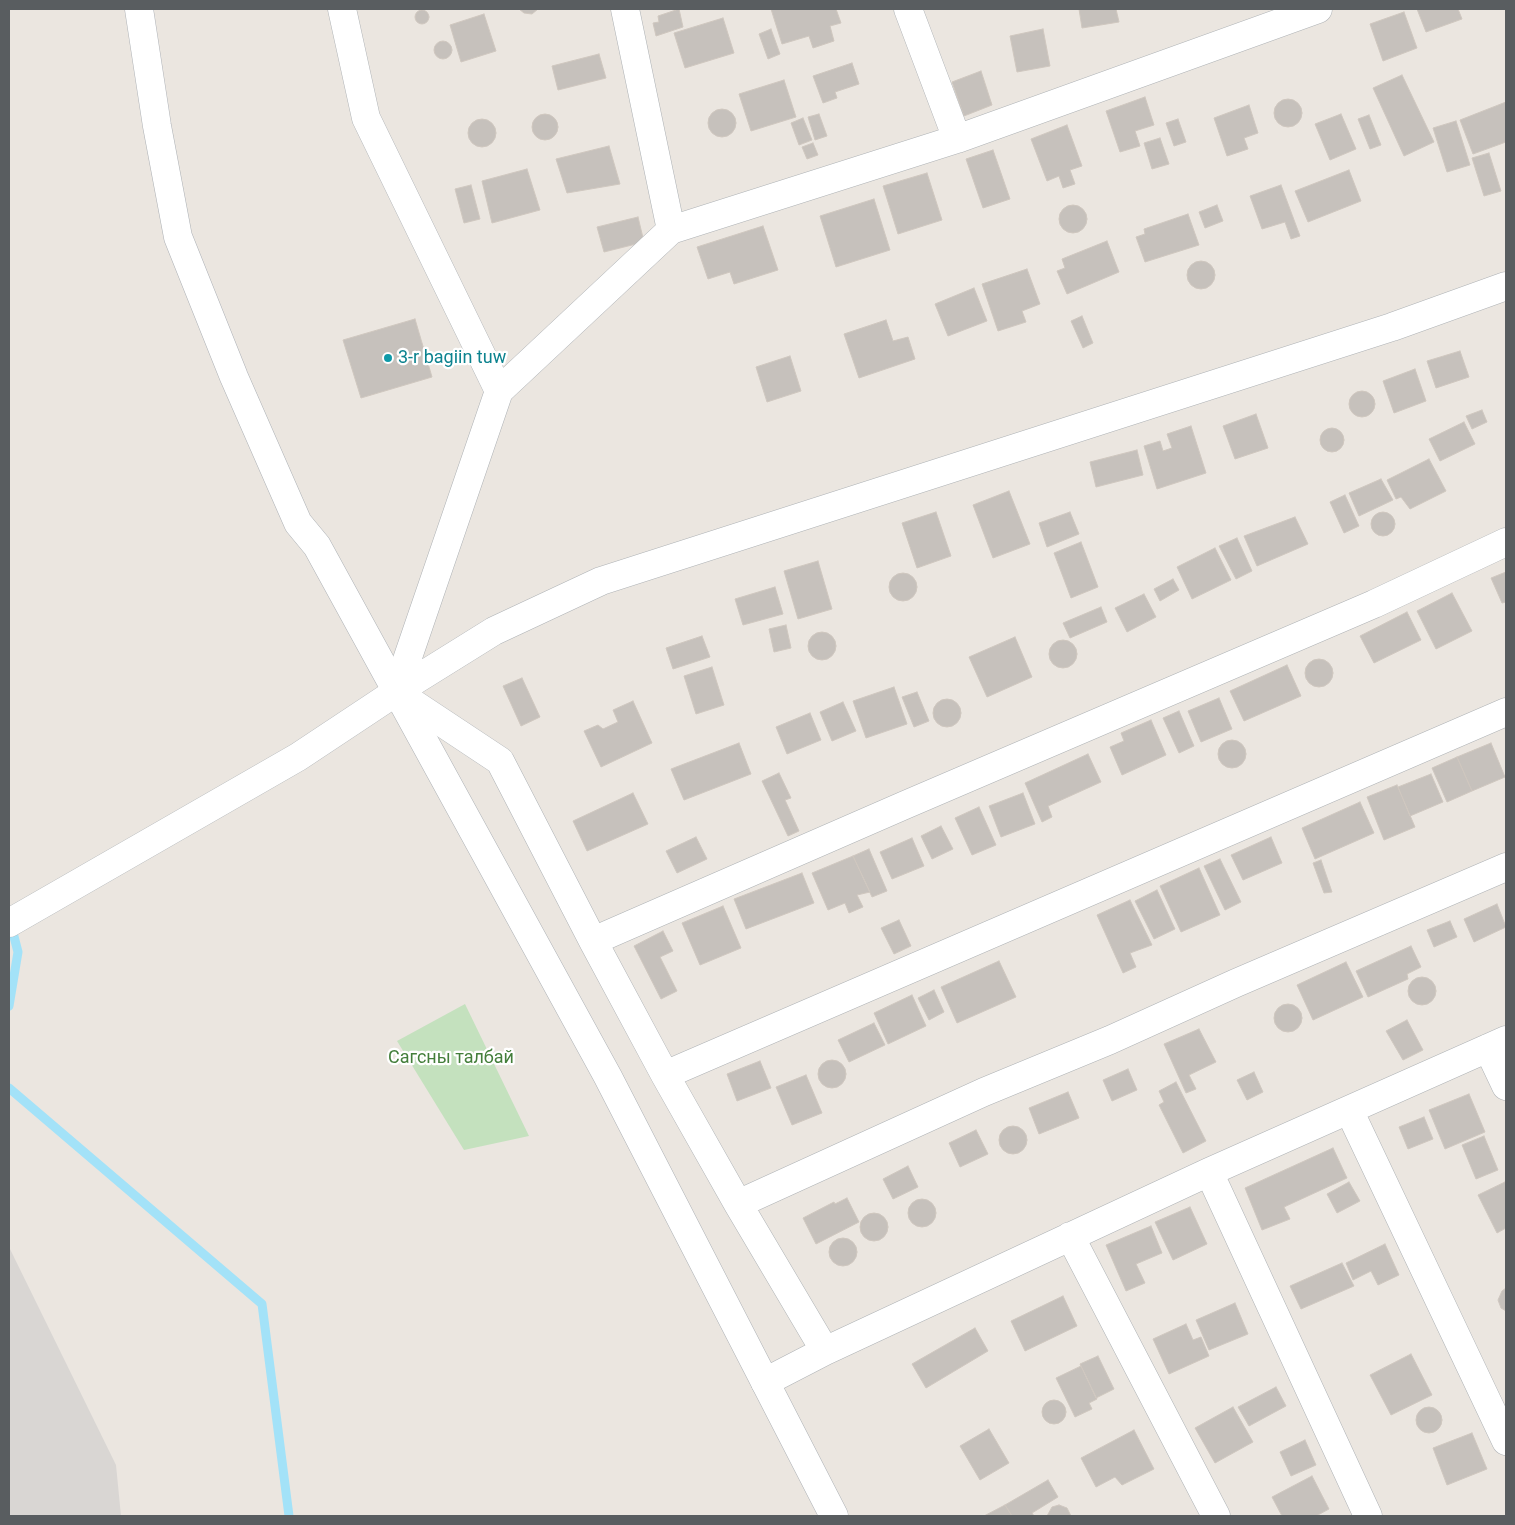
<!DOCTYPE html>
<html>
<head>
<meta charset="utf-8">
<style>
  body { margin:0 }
  #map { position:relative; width:1515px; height:1525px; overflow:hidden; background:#ebe6e0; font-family:Roboto,sans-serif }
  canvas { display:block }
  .frame { position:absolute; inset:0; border:10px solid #595d60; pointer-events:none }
</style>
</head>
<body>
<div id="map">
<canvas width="1515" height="1525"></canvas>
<div class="frame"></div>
</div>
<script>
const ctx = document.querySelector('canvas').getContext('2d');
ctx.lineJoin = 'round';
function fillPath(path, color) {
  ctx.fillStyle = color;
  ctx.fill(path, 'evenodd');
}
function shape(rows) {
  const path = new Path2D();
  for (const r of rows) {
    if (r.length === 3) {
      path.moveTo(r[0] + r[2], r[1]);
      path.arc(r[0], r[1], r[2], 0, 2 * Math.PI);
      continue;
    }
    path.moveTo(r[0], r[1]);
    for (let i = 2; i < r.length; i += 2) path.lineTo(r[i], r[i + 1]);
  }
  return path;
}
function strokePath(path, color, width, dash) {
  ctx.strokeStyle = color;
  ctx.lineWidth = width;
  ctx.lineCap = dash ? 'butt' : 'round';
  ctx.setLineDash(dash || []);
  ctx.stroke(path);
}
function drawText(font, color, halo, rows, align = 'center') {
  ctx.font = font + ' Roboto,sans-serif';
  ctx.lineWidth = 4.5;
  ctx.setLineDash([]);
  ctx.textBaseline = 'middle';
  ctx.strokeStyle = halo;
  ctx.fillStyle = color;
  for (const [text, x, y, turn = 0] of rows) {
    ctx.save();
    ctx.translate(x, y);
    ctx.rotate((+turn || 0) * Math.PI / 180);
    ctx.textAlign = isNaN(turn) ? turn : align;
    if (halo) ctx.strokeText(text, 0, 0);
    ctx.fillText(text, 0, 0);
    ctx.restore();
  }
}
const industrial = shape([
  [9,1247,116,1465,121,1516,9,1516]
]);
const green = shape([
  [465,1004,529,1136,464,1150,397,1041]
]);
const stream = shape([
  [9,1006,18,952,11,925],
  [9,1088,262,1304,289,1516]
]);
const building = shape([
  [519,9,538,9,532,14,524,13,519,9],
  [679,9,683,27,656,36,653,23,659,22,658,16,679,9],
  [771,9,836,9,841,23,830,26,834,41,813,48,809,36,782,44,771,9],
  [1079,9,1116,9,1119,22,1082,28,1079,9],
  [1417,9,1458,9,1462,19,1426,32,1417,9],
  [422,17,7],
  [1404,12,1417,48,1383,61,1370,24,1404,12],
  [484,14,496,51,461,62,450,25,484,14],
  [723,18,734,53,685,68,674,33,723,18],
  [771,29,780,54,768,59,759,34,771,29],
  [1043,29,1050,66,1017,72,1010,36,1043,29],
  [443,50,9],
  [599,54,606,78,558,90,552,66,599,54],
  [852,63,859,84,835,92,837,98,823,103,813,76,852,63],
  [981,71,992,105,964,116,952,82,981,71],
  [1402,75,1434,142,1404,156,1373,88,1402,75],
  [784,80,796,117,751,131,739,94,784,80],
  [1145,97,1154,125,1135,131,1140,146,1120,152,1106,111,1145,97],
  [1288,113,14],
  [1506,102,1506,142,1473,154,1460,120,1506,102],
  [1249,105,1258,133,1244,138,1248,149,1227,156,1214,118,1249,105],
  [722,123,14],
  [545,127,13],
  [819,114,827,136,815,140,808,117,819,114],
  [1341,114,1356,149,1330,160,1315,124,1341,114],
  [1369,115,1381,145,1370,149,1358,119,1369,115],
  [803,118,812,140,799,145,791,123,803,118],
  [1178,119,1186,142,1174,146,1166,123,1178,119],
  [482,133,14],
  [1456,121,1470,165,1447,172,1433,128,1456,121],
  [1067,125,1082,166,1070,170,1075,184,1063,188,1059,176,1047,181,1031,139,1067,125],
  [1160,138,1169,164,1152,169,1144,143,1160,138],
  [813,143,818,155,807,159,802,147,813,143],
  [609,146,620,184,567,193,556,159,609,146],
  [993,150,1010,199,983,208,966,159,993,150],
  [1489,153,1501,191,1484,196,1472,158,1489,153],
  [527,169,540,210,492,223,482,181,527,169],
  [1349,170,1361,201,1308,222,1295,191,1349,170],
  [927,173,942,220,898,234,883,186,927,173],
  [471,185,480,219,464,223,455,189,471,185],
  [1281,185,1300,236,1291,239,1285,222,1262,229,1250,196,1281,185],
  [874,199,890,250,836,267,820,216,874,199],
  [1217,205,1223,221,1205,228,1199,212,1217,205],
  [1073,219,14],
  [1188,214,1199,245,1145,262,1136,237,1145,234,1144,229,1188,214],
  [638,217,644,242,604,252,597,227,638,217],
  [763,226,778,270,734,284,730,272,708,279,697,247,763,226],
  [1107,241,1119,272,1067,294,1057,271,1065,268,1062,259,1107,241],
  [1201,275,14],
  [1027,269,1040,304,1022,311,1026,322,998,331,982,284,1027,269],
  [974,288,987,321,948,336,935,304,974,288],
  [1082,316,1093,343,1083,348,1071,321,1082,316],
  [415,319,432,377,361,398,343,340,415,319],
  [886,320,893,341,908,337,915,359,859,378,844,334,886,320],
  [1460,351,1469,377,1436,388,1427,361,1460,351],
  [790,356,801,391,767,402,756,367,790,356],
  [1415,369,1426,401,1394,413,1383,381,1415,369],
  [1362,404,13],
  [1482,410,1487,422,1472,429,1466,416,1482,410],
  [1256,414,1268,448,1235,459,1223,426,1256,414],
  [1464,422,1475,444,1440,461,1429,439,1464,422],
  [1191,426,1206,473,1157,489,1144,446,1160,441,1163,451,1172,448,1167,434,1191,426],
  [1332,440,12],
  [1137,450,1143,475,1096,487,1090,462,1137,450],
  [1429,459,1446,491,1410,509,1401,497,1396,499,1387,480,1429,459],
  [1381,479,1393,500,1359,516,1349,493,1381,479],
  [1009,491,1030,544,993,558,973,505,1009,491],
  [1345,495,1359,526,1344,533,1330,502,1345,495],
  [1383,524,12],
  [936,512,951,556,917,568,902,523,936,512],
  [1070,512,1079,534,1047,547,1039,523,1070,512],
  [1295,517,1308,544,1257,566,1244,536,1295,517],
  [1237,538,1252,571,1236,579,1219,546,1237,538],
  [1081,542,1098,587,1071,598,1054,553,1081,542],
  [1215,548,1231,580,1192,599,1177,567,1215,548],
  [818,561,832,609,798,619,784,571,818,561],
  [1506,572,1506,602,1502,603,1491,578,1506,572],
  [903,587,14],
  [1173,579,1179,590,1160,601,1154,589,1173,579],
  [775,587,783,614,743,625,735,599,775,587],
  [1452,593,1472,631,1436,649,1417,611,1452,593],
  [1144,594,1156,617,1127,632,1115,608,1144,594],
  [1101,607,1107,622,1070,638,1063,623,1101,607],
  [1407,612,1421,640,1374,663,1360,636,1407,612],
  [786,625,791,648,774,652,769,629,786,625],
  [822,646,14],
  [702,636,710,657,673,669,666,648,702,636],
  [1015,637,1032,677,987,697,969,657,1015,637],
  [1063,654,14],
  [1319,673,14],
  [1287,665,1301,696,1244,721,1230,691,1287,665],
  [712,667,724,705,696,714,684,676,712,667],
  [522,678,540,717,521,726,503,686,522,678],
  [894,687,907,724,866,738,853,701,894,687],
  [917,692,929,721,914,727,902,697,917,692],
  [1219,698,1232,729,1201,742,1188,711,1219,698],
  [947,713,14],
  [633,701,652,743,601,767,584,731,598,725,603,729,618,722,613,710,633,701],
  [843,702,856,731,832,741,820,712,843,702],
  [1179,711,1194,746,1179,753,1163,718,1179,711],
  [810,713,821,740,787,754,776,727,810,713],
  [1151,720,1166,755,1122,775,1110,747,1124,741,1121,733,1151,720],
  [1232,754,14],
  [739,743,751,774,684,800,671,769,739,743],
  [1491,743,1505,777,1472,791,1457,757,1491,743],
  [1088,754,1101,782,1048,806,1052,817,1042,822,1025,783,1088,754],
  [1457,757,1472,791,1447,802,1432,768,1457,757],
  [779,773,791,798,785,800,799,831,788,836,762,781,779,773],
  [1431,774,1443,802,1410,816,1398,787,1431,774],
  [1397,785,1415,827,1384,840,1367,797,1397,785],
  [633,793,648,824,587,851,573,821,633,793],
  [1023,793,1035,824,1001,837,989,806,1023,793],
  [1360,802,1374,833,1315,859,1302,828,1360,802],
  [979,807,996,845,972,855,955,818,979,807],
  [941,826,953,849,932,859,921,836,941,826],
  [696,837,707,859,677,873,666,851,696,837],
  [1271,837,1282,863,1243,880,1231,855,1271,837],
  [912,838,924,866,892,879,880,852,912,838],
  [869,849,887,891,872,897,853,856,869,849],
  [853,856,870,892,857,895,863,907,849,913,845,903,828,910,812,873,853,856],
  [1220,859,1241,902,1225,910,1204,866,1220,859],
  [1321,860,1332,892,1324,893,1313,863,1321,860],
  [1199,868,1220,915,1181,932,1160,886,1199,868],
  [802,873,814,903,746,929,734,899,802,873],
  [1157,890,1175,929,1154,939,1135,901,1157,890],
  [1130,900,1152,945,1130,953,1136,967,1123,973,1097,915,1130,900],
  [1497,904,1506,927,1474,942,1464,919,1497,904],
  [723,906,741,948,700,965,682,923,723,906],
  [899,920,911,946,894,954,881,928,899,920],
  [1450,921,1457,937,1434,947,1427,930,1450,921],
  [663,931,673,951,660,957,677,991,661,999,634,946,663,931],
  [1411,946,1421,967,1407,974,1408,979,1368,997,1356,971,1411,946],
  [999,961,1016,997,957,1023,941,987,999,961],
  [1346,962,1363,997,1313,1020,1297,985,1346,962],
  [1422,991,14],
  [934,990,944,1012,929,1020,918,998,934,990],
  [912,995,926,1026,888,1044,874,1013,912,995],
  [1288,1018,14],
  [1407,1020,1423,1050,1403,1060,1386,1031,1407,1020],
  [874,1023,885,1045,849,1062,838,1040,874,1023],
  [1199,1029,1216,1062,1189,1075,1196,1089,1186,1093,1164,1044,1199,1029],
  [832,1074,14],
  [760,1061,771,1088,737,1101,727,1074,760,1061],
  [1128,1069,1137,1090,1112,1101,1103,1080,1128,1069],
  [1254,1072,1263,1092,1247,1100,1237,1080,1254,1072],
  [806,1075,822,1113,792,1125,776,1087,806,1075],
  [1176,1082,1206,1141,1183,1153,1159,1105,1164,1102,1159,1091,1176,1082],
  [1068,1092,1079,1118,1039,1134,1029,1108,1068,1092],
  [1469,1094,1485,1132,1445,1149,1429,1110,1469,1094],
  [1424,1117,1433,1139,1408,1149,1399,1127,1424,1117],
  [1013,1140,14],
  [976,1130,988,1154,960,1167,949,1143,976,1130],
  [1484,1136,1498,1170,1476,1179,1462,1145,1484,1136],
  [1333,1148,1347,1178,1284,1207,1290,1219,1262,1230,1245,1188,1333,1148],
  [908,1166,918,1187,893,1199,883,1179,908,1166],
  [1349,1182,1360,1201,1337,1213,1327,1194,1349,1182],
  [1505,1182,1506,1185,1506,1228,1497,1233,1478,1195,1505,1182],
  [847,1198,859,1222,816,1244,803,1218,834,1202,835,1204,847,1198],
  [922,1213,14],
  [1190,1207,1207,1244,1173,1260,1155,1222,1190,1207],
  [874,1227,14],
  [1151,1226,1162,1253,1136,1264,1145,1283,1126,1291,1106,1245,1151,1226],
  [843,1252,14],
  [1385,1244,1399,1275,1378,1285,1371,1271,1353,1280,1346,1263,1385,1244],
  [1342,1263,1354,1286,1301,1309,1290,1286,1342,1263],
  [1506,1288,1506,1311,1501,1308,1498,1300,1502,1291,1506,1288],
  [1063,1296,1077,1326,1025,1351,1011,1321,1063,1296],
  [1235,1303,1248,1334,1209,1350,1196,1320,1235,1303],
  [1186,1324,1193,1340,1201,1337,1209,1356,1169,1374,1153,1339,1186,1324],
  [975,1328,988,1351,926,1388,912,1364,975,1328],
  [1411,1354,1432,1395,1391,1415,1370,1375,1411,1354],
  [1098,1356,1114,1389,1096,1398,1080,1364,1098,1356],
  [1081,1366,1097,1399,1089,1403,1092,1409,1075,1417,1056,1378,1081,1366],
  [1276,1387,1286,1406,1249,1426,1238,1407,1276,1387],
  [1054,1412,12],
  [1233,1407,1253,1442,1215,1463,1195,1428,1233,1407],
  [1429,1420,13],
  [989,1429,1009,1463,980,1480,960,1446,989,1429],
  [1134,1430,1154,1469,1122,1485,1115,1477,1096,1487,1081,1458,1134,1430],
  [1472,1433,1487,1469,1447,1485,1433,1448,1472,1433],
  [1305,1440,1316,1465,1291,1476,1280,1452,1305,1440],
  [1312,1476,1329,1509,1316,1516,1282,1516,1272,1497,1312,1476],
  [1048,1480,1058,1497,1032,1513,1034,1516,1012,1516,1005,1505,1048,1480],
  [1005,1505,1012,1516,984,1516,1005,1505],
  [1059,1505,1067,1508,1071,1516,1047,1516,1052,1507,1059,1505]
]);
const street = shape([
  [342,9,366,118,499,391],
  [625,9,671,230],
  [908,9,957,139],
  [396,692,499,391,671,230,957,139,1318,9],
  [396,692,500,761,593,941,665,1075,738,1204,825,1351],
  [9,923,298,757,396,692,494,631,601,581,1392,327,1506,286],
  [593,941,905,805,1374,604,1506,542],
  [1488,1048,1506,1086],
  [665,1075,1506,712],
  [1349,1110,1506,1441],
  [1209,1172,1368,1516],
  [738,1204,984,1092,1110,1040,1236,983,1506,867],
  [1070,1236,1216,1516],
  [765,1382,825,1351,1209,1172,1506,1040]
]);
const secondary = shape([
  [139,9,157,126,178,237,234,377,298,523,317,546,608,1077,834,1516]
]);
const markers = [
  [388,358,5,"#0f9aa8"]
];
const cultureNames = [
  ["3-r bagiin tuw",398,358]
];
const parkNames = [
  ["Сагсны талбай",451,1058]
];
fillPath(industrial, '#d9d6d3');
fillPath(green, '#c4e1be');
strokePath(stream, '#a3e2f8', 9);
fillPath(building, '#c6c1bc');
strokePath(building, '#cfc7bf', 1);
strokePath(street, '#aeb2b5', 29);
strokePath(secondary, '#adb1b5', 29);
strokePath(street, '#fff', 28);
strokePath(secondary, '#fff', 28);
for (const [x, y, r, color] of markers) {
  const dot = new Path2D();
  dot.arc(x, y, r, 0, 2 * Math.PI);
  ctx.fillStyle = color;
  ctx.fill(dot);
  strokePath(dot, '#fff', 2);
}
drawText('18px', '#0d838f', '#fff', cultureNames, 'left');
drawText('18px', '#437e3a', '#fff', parkNames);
</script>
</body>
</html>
